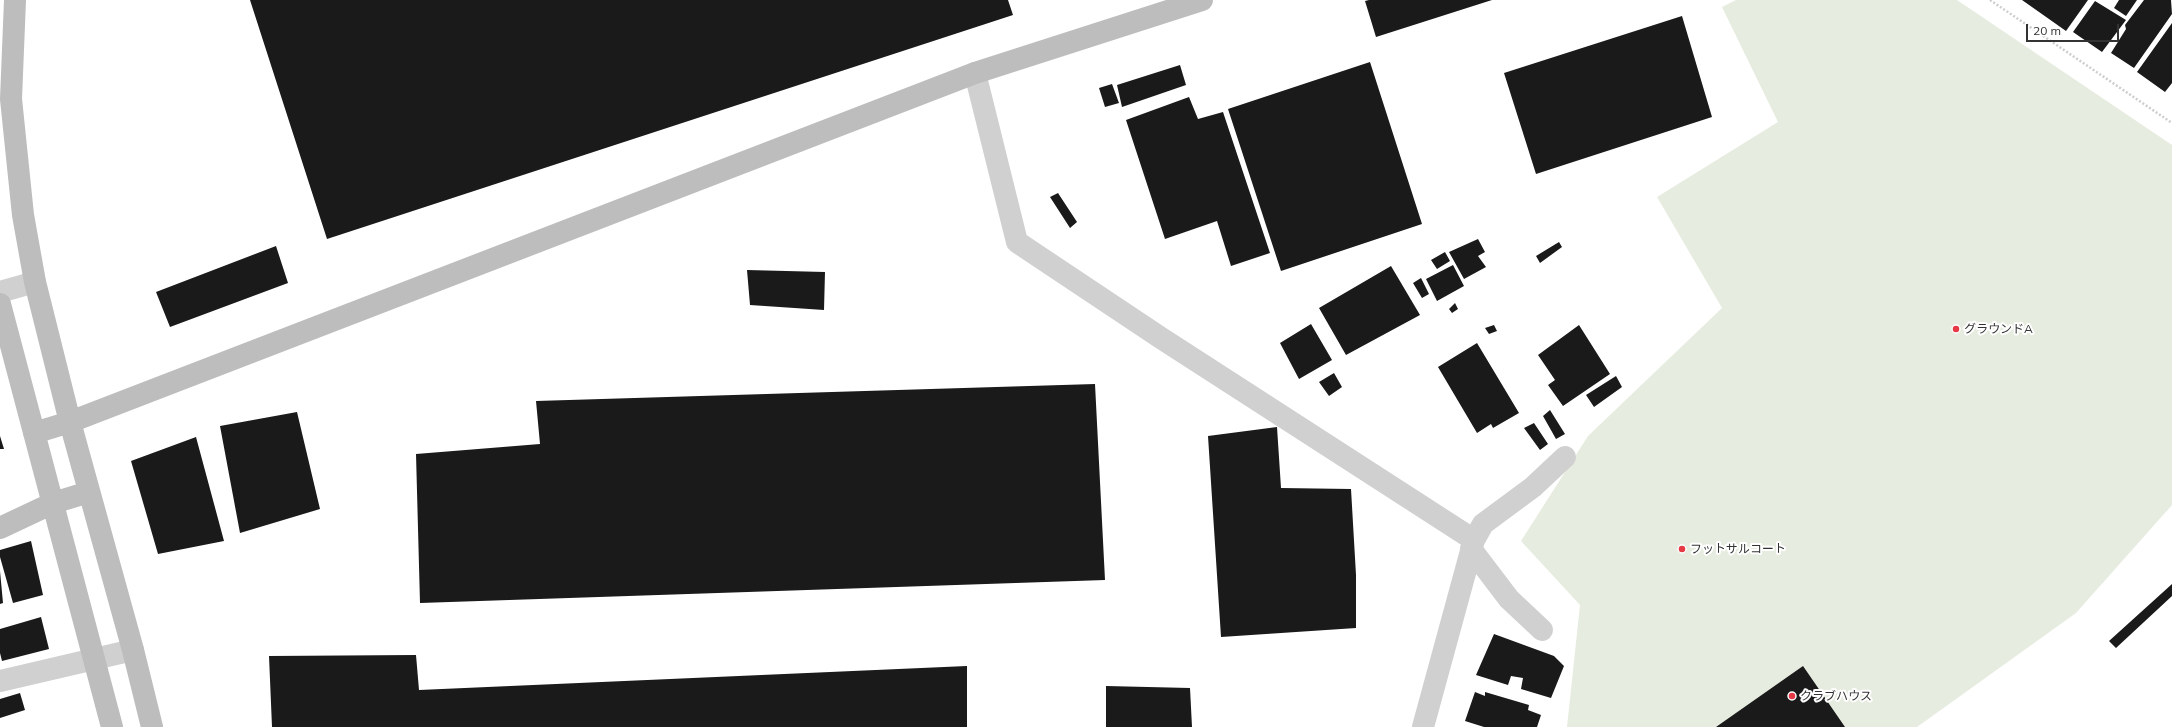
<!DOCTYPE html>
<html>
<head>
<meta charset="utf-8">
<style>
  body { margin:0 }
  #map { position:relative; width:2172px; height:727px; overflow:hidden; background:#fff; font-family:Mulish,sans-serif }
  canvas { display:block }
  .scale { position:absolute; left:2026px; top:24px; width:93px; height:18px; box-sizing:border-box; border:2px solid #333; border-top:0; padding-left:5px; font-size:12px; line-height:14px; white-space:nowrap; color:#333; -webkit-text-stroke:3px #fff; paint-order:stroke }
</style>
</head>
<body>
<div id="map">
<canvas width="2172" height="727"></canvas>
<div class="scale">20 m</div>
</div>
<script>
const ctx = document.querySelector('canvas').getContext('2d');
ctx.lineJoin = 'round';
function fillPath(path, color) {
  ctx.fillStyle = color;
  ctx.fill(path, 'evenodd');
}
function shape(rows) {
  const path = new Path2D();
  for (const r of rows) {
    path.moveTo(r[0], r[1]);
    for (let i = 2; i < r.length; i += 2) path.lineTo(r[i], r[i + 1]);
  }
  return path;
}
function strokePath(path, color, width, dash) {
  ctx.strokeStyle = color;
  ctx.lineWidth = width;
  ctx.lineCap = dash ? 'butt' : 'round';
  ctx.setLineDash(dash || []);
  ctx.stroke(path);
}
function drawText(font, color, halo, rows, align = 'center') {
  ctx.font = font + ' Mulish,"Noto Sans JP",sans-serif';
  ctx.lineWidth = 4;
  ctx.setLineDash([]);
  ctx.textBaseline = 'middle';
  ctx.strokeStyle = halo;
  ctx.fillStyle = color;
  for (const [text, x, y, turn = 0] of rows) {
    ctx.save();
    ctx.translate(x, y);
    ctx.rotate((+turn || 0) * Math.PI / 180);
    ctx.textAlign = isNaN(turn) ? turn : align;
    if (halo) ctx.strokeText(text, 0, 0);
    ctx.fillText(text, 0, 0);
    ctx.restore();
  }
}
const green = shape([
  [1736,0,1957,0,2172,145,2172,505,2076,613,1917,727,1567,727,1580,605,1521,541,1588,436,1722,308,1657,197,1778,122,1722,7]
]);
const building = shape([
  [250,0,1008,0,1013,15,327,239],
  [1369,0,1492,0,1376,37,1365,1],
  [2022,0,2088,0,2066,31],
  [2119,0,2137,0,2126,16,2114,8],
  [2144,0,2171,0,2172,14,2134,68,2111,53,2126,29,2125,25],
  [2095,1,2126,20,2102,52,2073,32],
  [1682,16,1712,117,1536,174,1504,73],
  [2172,23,2172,83,2165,92,2137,72],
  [1370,62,1422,224,1281,271,1228,109],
  [1180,65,1186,85,1122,107,1117,85],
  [1112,84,1119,103,1105,107,1099,88],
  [1189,97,1198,119,1223,112,1270,253,1231,266,1217,221,1165,239,1126,120],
  [1058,193,1077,222,1070,228,1050,197],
  [1478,239,1485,252,1478,256,1486,267,1464,279,1449,252],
  [1559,242,1562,247,1540,263,1536,256],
  [276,246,288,283,170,327,156,292],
  [1445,252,1450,261,1437,269,1431,260],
  [1453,265,1464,286,1437,301,1426,279],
  [1391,266,1420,315,1346,355,1319,308],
  [747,270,825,272,824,310,750,305],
  [1421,278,1429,294,1422,298,1413,283],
  [1455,303,1458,309,1452,313,1449,309],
  [1311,324,1332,360,1299,379,1280,343],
  [1494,325,1497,331,1489,334,1485,328],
  [1579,325,1610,374,1563,406,1548,385,1555,380,1538,355],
  [1477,343,1519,413,1493,428,1491,424,1477,433,1438,367],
  [1334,373,1342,387,1329,396,1319,382],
  [1616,376,1622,387,1594,407,1586,395],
  [1095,384,1105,580,420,603,416,454,540,444,536,401],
  [1550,410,1565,434,1556,439,1543,416],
  [297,412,320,509,240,533,220,426],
  [1534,423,1548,444,1540,450,1524,428],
  [1277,427,1281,488,1351,489,1356,575,1356,628,1221,637,1208,436],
  [0,436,4,449,0,449],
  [196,437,224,541,158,554,131,461],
  [31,541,43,595,13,603,0,557,0,550],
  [0,571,3,603,0,604],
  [2172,584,2172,596,2116,648,2109,641],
  [41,617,49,649,2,661,0,653,0,629],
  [1494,634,1554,656,1564,666,1551,698,1521,689,1523,678,1511,676,1508,685,1476,675],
  [416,655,419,690,967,666,967,727,272,727,269,656],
  [1803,666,1845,727,1716,727],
  [1106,686,1190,688,1192,727,1106,727],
  [1475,692,1485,696,1485,692,1529,705,1528,710,1541,715,1537,727,1484,727,1465,721],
  [20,693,25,710,0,718,0,699]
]);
const path = shape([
  [1990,0,2172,123]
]);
const street = shape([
  [975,73,1017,242,1161,338,1474,540,1423,727],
  [0,292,35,282],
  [1474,540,1483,524,1533,487,1565,457],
  [1471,549,1509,599,1542,630],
  [0,681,133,650]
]);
const secondary = shape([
  [15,0,11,99,23,215,35,282,70,422,133,650,152,727],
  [0,304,112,727],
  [34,433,70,422,975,73,1202,0],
  [0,528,53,503,89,492]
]);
const markers = [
  [1956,329,4,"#e63946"],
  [1682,549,4,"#e63946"],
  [1792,696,4,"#e63946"]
];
const poiNames = [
  ["グラウンドA",1964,329],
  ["フットサルコート",1690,549],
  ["クラブハウス",1800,696]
];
fillPath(green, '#e6ecdf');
fillPath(building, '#1a1a1a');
strokePath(path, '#cdcdcd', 2.5, [2, 2]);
strokePath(street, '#d0d0d0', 22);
strokePath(secondary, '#bdbdbd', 22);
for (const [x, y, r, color] of markers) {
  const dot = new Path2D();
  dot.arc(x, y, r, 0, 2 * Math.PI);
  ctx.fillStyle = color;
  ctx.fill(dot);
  strokePath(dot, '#fff', 1.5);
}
drawText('12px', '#333', '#fff', poiNames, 'left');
</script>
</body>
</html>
